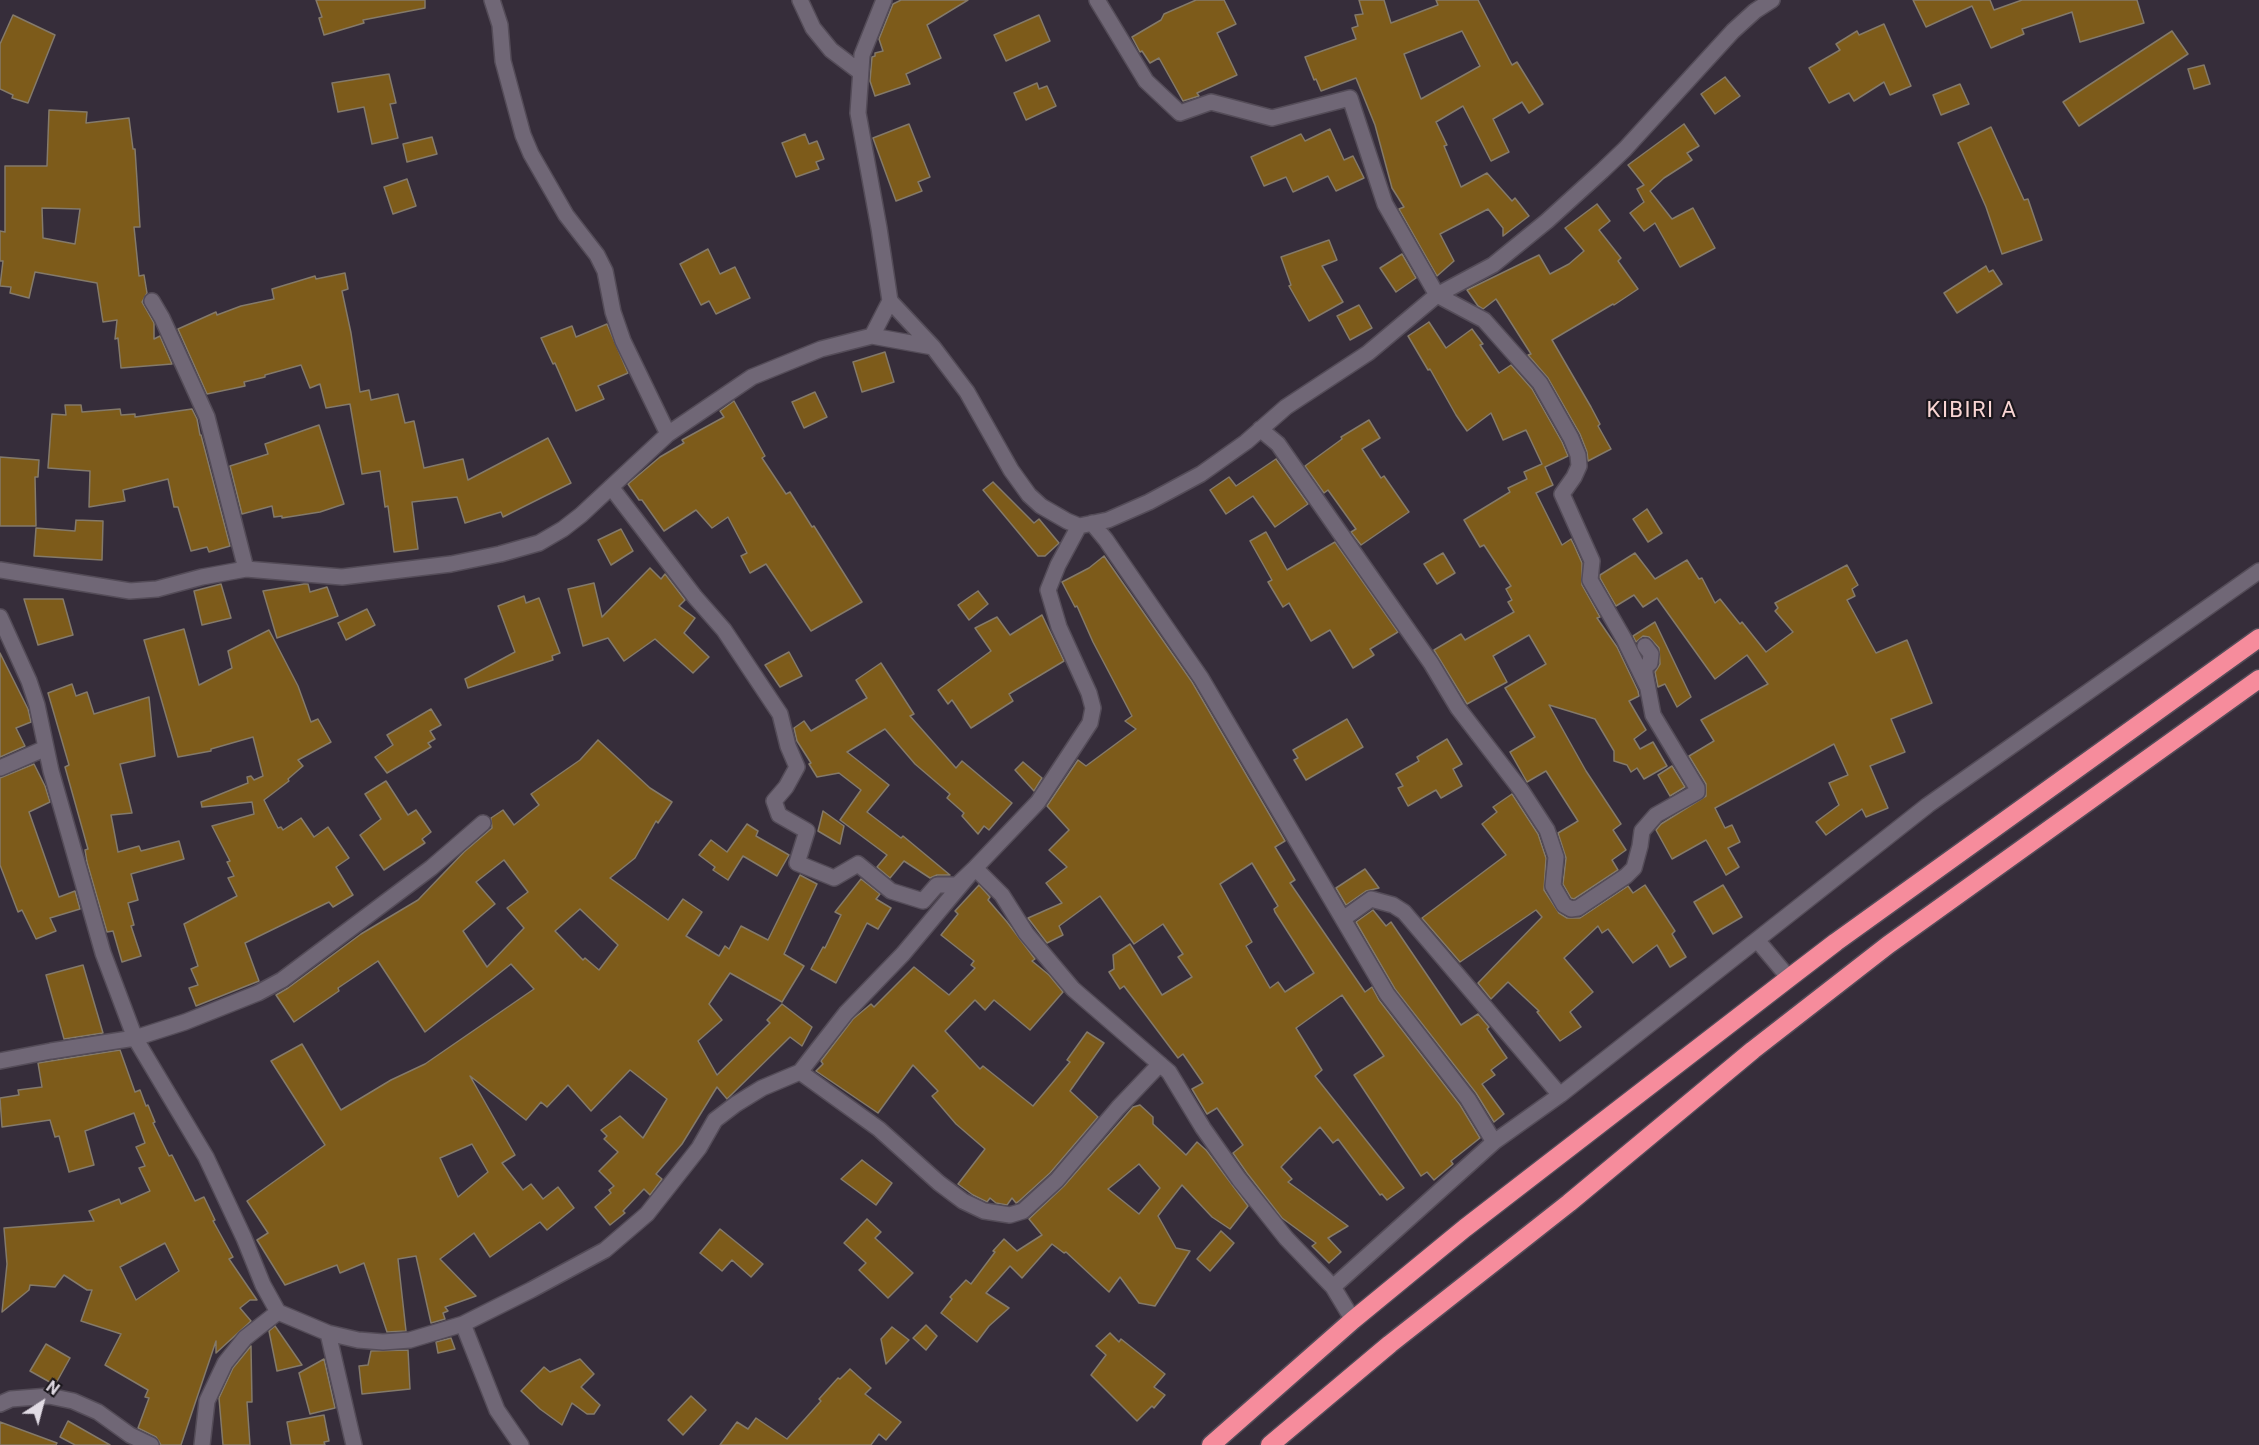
<!DOCTYPE html>
<html>
<head>
<meta charset="utf-8">
<style>
  body { margin:0 }
  #map { position:relative; width:2259px; height:1445px; overflow:hidden; background:#362d3a; font-family:Roboto,sans-serif }
  canvas { display:block }
  .north { position:absolute; left:12px; top:1373px; width:60px; height:60px; -webkit-text-stroke:4px #1b171d; paint-order:stroke; rotate:36deg; font-size:16px; font-weight:700; line-height:24px; text-align:center; color:#e1dbe4 }
  .north::after { content:''; display:block; margin:auto; width:21px; height:27px; background:#e1dbe4; clip-path:polygon(50% 0,100% 100%,50% 72%,0 100%) }
</style>
</head>
<body>
<div id="map">
<canvas width="2259" height="1445"></canvas>
<div class="north">N</div>
</div>
<script>
const ctx = document.querySelector('canvas').getContext('2d');
ctx.lineJoin = 'round';
function fillPath(path, color) {
  ctx.fillStyle = color;
  ctx.fill(path, 'evenodd');
}
function shape(rows) {
  const path = new Path2D();
  for (const r of rows) {
    path.moveTo(r[0], r[1]);
    for (let i = 2; i < r.length; i += 2) path.lineTo(r[i], r[i + 1]);
  }
  return path;
}
function strokePath(path, color, width, dash) {
  ctx.strokeStyle = color;
  ctx.lineWidth = width;
  ctx.lineCap = dash ? 'butt' : 'round';
  ctx.setLineDash(dash || []);
  ctx.stroke(path);
}
function drawText(font, color, halo, rows, align = 'center') {
  ctx.font = font + ' Roboto,sans-serif';
  ctx.lineWidth = 4.5;
  ctx.setLineDash([]);
  ctx.textBaseline = 'middle';
  ctx.strokeStyle = halo;
  ctx.fillStyle = color;
  for (const [text, x, y, turn = 0] of rows) {
    ctx.save();
    ctx.translate(x, y);
    ctx.rotate((+turn || 0) * Math.PI / 180);
    ctx.textAlign = isNaN(turn) ? turn : align;
    if (halo) ctx.strokeText(text, 0, 0);
    ctx.fillText(text, 0, 0);
    ctx.restore();
  }
}
const building = shape([
  [316,0,425,0,425,8,363,20,364,23,324,35,319,18,322,17,316,0],
  [901,0,968,0,927,25,941,58,906,74,910,84,875,96,870,81,872,57,875,56,875,53,883,51,879,39,893,4,901,0],
  [1196,0,1224,0,1236,24,1217,33,1237,75,1197,93,1199,96,1183,101,1159,58,1150,63,1142,51,1140,52,1132,37,1161,20,1164,14,1196,0],
  [1359,0,1384,0,1391,23,1438,5,1436,0,1478,0,1512,65,1517,62,1543,104,1529,113,1522,102,1493,119,1509,152,1491,161,1463,106,1436,122,1447,145,1444,146,1461,187,1487,173,1512,201,1515,198,1529,216,1503,236,1503,228,1488,209,1440,234,1454,261,1437,276,1399,209,1404,207,1392,188,1375,125,1356,78,1321,91,1316,79,1314,80,1305,57,1356,39,1352,28,1358,26,1355,15,1363,14,1359,0],
  [1462,31,1480,66,1421,99,1404,54,1462,31],
  [1913,0,1990,0,1994,10,2022,0,2137,0,2144,23,2080,42,2072,12,2022,29,2024,34,1991,48,1972,6,1926,27,1913,0],
  [13,15,55,35,28,103,12,98,13,95,0,89,0,44,13,15],
  [1039,15,1050,41,1006,61,994,35,1039,15],
  [1884,24,1911,86,1890,95,1884,82,1854,101,1849,93,1829,103,1809,68,1840,50,1836,44,1857,31,1859,35,1884,24],
  [2172,31,2188,54,2079,126,2063,102,2172,31],
  [2204,65,2210,84,2194,89,2188,69,2204,65],
  [389,74,396,103,390,104,398,138,372,144,364,107,338,112,332,83,389,74],
  [1725,77,1740,96,1715,114,1701,94,1725,77],
  [1037,83,1039,89,1047,86,1056,106,1026,120,1014,93,1037,83],
  [1960,84,1969,104,1941,115,1933,95,1960,84],
  [49,110,87,112,86,123,129,118,133,149,135,149,140,227,134,227,139,276,144,275,147,293,142,302,154,323,154,339,160,336,172,364,121,368,118,338,115,339,117,320,103,322,97,283,35,272,29,298,10,293,11,287,0,286,3,261,0,261,0,231,5,232,5,166,47,166,49,110],
  [42,208,80,209,75,244,43,238,42,208],
  [909,124,930,177,918,182,922,191,896,201,873,138,909,124],
  [1684,124,1699,146,1687,153,1692,160,1664,178,1650,191,1672,219,1693,208,1715,248,1680,267,1655,223,1644,231,1630,213,1644,202,1637,189,1644,185,1628,165,1684,124],
  [1991,127,2024,200,2028,199,2042,240,2002,254,1986,207,1958,143,1991,127],
  [1330,129,1344,160,1353,156,1364,178,1336,191,1328,176,1293,192,1286,177,1264,186,1251,157,1301,134,1305,141,1330,129],
  [805,134,809,144,817,141,824,159,816,162,819,169,796,177,782,143,805,134],
  [432,137,437,154,407,162,403,144,432,137],
  [407,179,416,206,393,214,384,187,407,179],
  [1597,204,1610,221,1599,230,1621,258,1618,261,1638,289,1614,305,1613,304,1552,340,1591,407,1600,424,1598,426,1611,449,1588,461,1587,452,1580,434,1548,378,1528,355,1531,354,1496,299,1483,309,1478,306,1467,290,1539,255,1550,274,1569,264,1584,251,1565,228,1597,204],
  [1329,240,1337,260,1322,266,1343,302,1309,321,1289,286,1291,285,1281,257,1329,240],
  [708,249,720,274,735,267,750,298,716,314,709,301,701,305,680,264,708,249],
  [1402,254,1416,278,1396,292,1380,268,1402,254],
  [1986,266,1989,272,1993,270,2002,284,1957,313,1944,293,1986,266],
  [345,273,348,289,342,291,351,333,360,392,369,390,371,400,398,394,405,423,414,421,424,468,463,459,468,480,548,438,571,483,503,517,501,512,465,523,457,497,412,502,418,549,394,552,388,506,385,507,380,471,362,474,350,404,326,408,320,384,310,388,301,365,265,375,265,377,244,382,245,386,207,394,178,329,216,312,217,315,241,306,274,299,272,289,315,276,316,279,345,273],
  [1359,305,1372,328,1350,340,1337,316,1359,305],
  [1429,322,1446,348,1472,329,1483,344,1480,345,1499,373,1511,365,1532,389,1562,442,1568,456,1545,467,1553,485,1536,493,1562,545,1571,539,1574,545,1582,563,1582,585,1600,617,1597,618,1617,647,1638,691,1639,696,1629,701,1646,730,1634,739,1640,749,1653,742,1667,766,1644,779,1637,768,1631,772,1627,765,1614,761,1614,751,1595,719,1549,705,1586,771,1621,824,1613,830,1626,850,1612,860,1618,870,1574,899,1571,898,1563,884,1566,858,1558,833,1578,821,1546,771,1527,782,1510,752,1535,737,1505,688,1546,664,1529,635,1493,656,1507,682,1467,704,1434,650,1461,634,1465,640,1514,612,1508,602,1512,600,1506,589,1511,586,1484,545,1480,547,1464,520,1510,492,1508,488,1527,479,1524,472,1542,464,1526,430,1503,440,1491,413,1467,431,1456,415,1430,369,1428,370,1408,336,1429,322],
  [607,324,628,373,598,386,604,399,576,411,555,363,553,364,541,338,572,326,576,337,607,324],
  [885,352,894,382,862,392,853,362,885,352],
  [815,392,827,417,804,428,792,402,815,392],
  [734,401,765,456,762,458,786,494,790,492,812,527,814,526,862,602,811,631,766,564,750,573,741,556,747,553,728,517,712,528,696,510,664,531,642,500,639,500,628,484,660,457,684,443,682,440,724,417,720,411,734,401],
  [65,405,81,405,82,412,120,409,121,415,135,414,135,417,192,409,197,419,200,435,201,435,230,546,209,552,207,547,191,551,178,507,174,507,168,479,123,490,125,501,89,507,90,471,48,468,52,414,66,415,65,405],
  [1369,420,1380,438,1362,449,1381,478,1384,476,1409,512,1361,545,1351,532,1356,529,1328,490,1324,493,1305,466,1342,439,1341,437,1369,420],
  [319,425,344,504,320,512,282,518,282,516,274,517,272,506,242,514,230,466,268,454,265,444,319,425],
  [0,457,39,460,38,477,35,477,36,526,0,526,0,457],
  [1276,459,1308,504,1275,527,1253,496,1226,514,1210,490,1229,477,1236,486,1276,459],
  [993,482,1034,523,1039,519,1059,543,1058,544,1045,556,1038,556,983,490,993,482],
  [1647,509,1662,533,1648,542,1633,519,1647,509],
  [76,520,103,521,102,560,34,556,36,528,75,531,76,520],
  [621,529,633,551,611,565,598,540,621,529],
  [1266,532,1287,570,1335,542,1398,632,1370,649,1374,655,1353,668,1330,630,1311,641,1289,603,1283,607,1268,582,1272,580,1250,541,1266,532],
  [1443,553,1455,573,1437,584,1424,564,1443,553],
  [1635,553,1655,579,1687,560,1699,579,1702,578,1715,603,1720,599,1740,624,1742,622,1766,652,1793,632,1775,611,1778,608,1775,603,1847,565,1858,585,1852,589,1855,596,1847,600,1876,653,1907,640,1932,703,1891,719,1905,752,1870,766,1888,808,1866,817,1862,809,1826,835,1816,822,1839,805,1829,783,1848,775,1834,744,1715,808,1725,828,1732,825,1740,842,1728,848,1739,867,1726,875,1706,840,1672,859,1656,830,1661,824,1706,796,1706,784,1689,756,1714,741,1701,720,1768,684,1747,655,1715,679,1657,598,1643,607,1634,595,1616,606,1600,578,1600,575,1635,553],
  [1104,556,1192,682,1285,841,1275,847,1295,880,1290,883,1365,992,1372,987,1379,1000,1460,1105,1480,1138,1451,1161,1453,1164,1434,1180,1427,1172,1421,1176,1354,1075,1384,1056,1342,995,1296,1028,1322,1070,1315,1076,1404,1188,1387,1200,1382,1194,1380,1195,1338,1139,1333,1143,1320,1127,1281,1167,1292,1179,1288,1182,1348,1226,1328,1238,1341,1252,1329,1263,1312,1246,1316,1243,1282,1218,1247,1173,1233,1153,1243,1145,1217,1108,1207,1114,1192,1089,1203,1083,1183,1054,1178,1058,1124,986,1120,989,1109,972,1114,969,1113,955,1130,944,1162,995,1192,977,1178,957,1183,954,1163,924,1134,944,1100,896,1059,926,1063,935,1047,943,1028,918,1062,903,1046,883,1067,867,1049,850,1069,830,1047,806,1078,760,1086,766,1136,729,1125,721,1132,716,1093,642,1077,606,1075,607,1062,582,1089,568,1104,556],
  [1252,863,1278,906,1274,909,1275,912,1314,973,1285,992,1278,982,1270,988,1246,946,1252,942,1220,884,1252,863],
  [650,568,661,579,665,574,685,600,679,606,695,618,684,633,709,657,693,673,655,639,624,661,608,638,583,646,568,589,594,583,602,617,650,568],
  [221,584,231,618,202,625,194,591,221,584],
  [304,584,308,584,310,592,327,587,338,616,277,638,263,591,304,584],
  [978,591,988,604,969,620,958,605,978,591],
  [524,596,526,603,539,598,560,653,552,656,553,660,468,688,465,679,515,652,498,606,524,596],
  [24,599,63,599,73,635,38,645,24,599],
  [367,609,375,625,346,640,338,623,367,609],
  [1042,615,1064,661,1009,694,1013,701,971,728,952,700,948,704,938,690,991,651,975,628,997,617,1010,635,1042,615],
  [1655,622,1691,697,1677,707,1665,684,1658,687,1655,672,1660,664,1659,648,1649,637,1643,636,1636,642,1633,636,1655,622],
  [184,629,199,685,232,668,228,651,269,630,298,686,311,722,318,719,331,742,298,760,303,766,288,779,289,781,264,800,278,828,281,827,283,830,301,818,314,837,328,827,349,858,336,867,353,895,333,907,329,902,245,943,259,981,196,1006,189,988,198,985,191,969,198,966,184,924,237,896,228,878,234,876,227,862,230,861,212,826,254,814,252,802,202,807,201,802,248,783,247,777,251,776,254,780,263,776,253,737,211,749,211,751,178,757,144,640,184,629],
  [789,652,802,676,780,687,765,665,789,652],
  [0,653,28,709,31,722,16,728,25,746,0,757,0,653],
  [881,663,914,714,910,716,956,768,962,761,1012,803,989,830,984,826,978,834,962,816,964,813,947,798,950,794,915,764,885,729,847,752,889,785,867,812,901,838,903,836,950,875,937,875,930,878,904,861,890,878,877,867,887,855,840,820,861,790,839,773,817,777,809,764,811,763,797,741,794,728,804,721,811,731,867,698,856,680,881,663],
  [72,684,76,696,87,692,94,714,149,697,155,756,120,764,132,813,111,815,118,852,139,846,141,851,179,841,184,859,131,874,138,900,128,903,134,925,131,926,141,956,122,962,113,931,107,932,87,862,85,850,88,849,65,767,69,765,48,693,72,684],
  [431,709,441,725,430,731,435,739,428,743,431,747,387,773,375,757,393,745,387,735,431,709],
  [1347,719,1363,747,1306,780,1294,760,1298,758,1293,750,1347,719],
  [1447,739,1462,764,1453,769,1462,786,1441,798,1436,790,1408,806,1398,788,1403,786,1396,774,1419,761,1417,757,1447,739],
  [598,740,650,788,672,802,658,823,656,821,635,858,610,878,668,920,683,899,702,912,686,936,719,956,725,946,729,949,741,926,768,940,800,875,817,884,784,954,804,966,782,1002,730,973,709,1004,722,1020,698,1041,717,1075,770,1023,767,1020,782,1004,812,1027,802,1046,790,1037,727,1099,717,1087,682,1144,656,1174,662,1179,650,1195,644,1189,623,1211,625,1213,610,1225,595,1207,611,1193,609,1190,614,1186,599,1171,618,1152,604,1139,607,1136,601,1130,620,1116,643,1138,667,1099,630,1070,591,1111,568,1085,547,1107,541,1102,526,1120,470,1076,515,1155,502,1163,523,1190,531,1184,543,1199,558,1187,574,1208,547,1230,540,1222,490,1257,474,1233,440,1259,476,1296,445,1307,448,1311,443,1313,445,1319,431,1323,416,1256,398,1259,406,1331,387,1332,364,1263,340,1273,337,1265,285,1285,257,1240,268,1233,247,1201,325,1145,271,1061,302,1044,341,1110,391,1080,425,1064,534,989,511,964,425,1032,378,961,338,988,339,991,294,1022,276,995,288,988,361,934,418,900,464,852,492,828,491,818,503,810,514,825,539,805,531,794,580,760,598,740],
  [504,860,528,892,507,908,524,928,487,967,463,931,495,904,476,882,504,860],
  [580,909,618,945,599,970,585,958,583,960,555,931,580,909],
  [472,1144,488,1172,458,1197,440,1158,472,1144],
  [1023,762,1042,778,1034,791,1015,770,1023,762],
  [34,764,45,786,50,802,29,812,59,897,75,891,80,909,50,918,56,931,36,939,22,910,18,912,0,865,0,778,34,764],
  [1672,766,1685,787,1670,796,1658,775,1672,766],
  [386,781,408,815,416,810,431,832,422,839,425,843,384,870,360,835,381,819,365,794,386,781],
  [1512,794,1538,834,1546,858,1544,890,1559,913,1567,918,1580,918,1628,886,1633,893,1645,885,1675,931,1672,934,1686,957,1670,967,1657,945,1633,963,1608,929,1602,933,1598,926,1564,958,1593,992,1570,1012,1581,1027,1560,1041,1537,1012,1539,1011,1508,982,1491,999,1478,983,1542,917,1536,910,1460,962,1422,918,1506,855,1482,824,1497,812,1493,807,1512,794],
  [823,811,844,826,840,844,818,831,823,811],
  [747,824,758,831,756,836,789,855,777,876,743,856,728,880,713,870,715,867,699,855,711,840,727,852,747,824],
  [1365,869,1379,888,1366,891,1346,905,1336,888,1365,869],
  [861,879,880,894,876,899,891,908,878,929,867,923,836,983,811,969,823,947,825,948,841,915,835,912,861,879],
  [979,885,990,897,988,900,1007,922,1035,959,1032,961,1049,975,1063,992,1030,1030,994,1000,985,1010,975,1000,945,1031,980,1069,983,1066,1033,1106,1070,1062,1067,1060,1087,1032,1104,1043,1070,1091,1098,1117,1050,1173,1018,1202,1016,1203,1012,1198,1007,1205,996,1203,990,1198,987,1202,973,1195,958,1184,985,1149,956,1124,932,1096,938,1091,913,1065,878,1113,816,1071,823,1064,821,1061,853,1019,871,1004,874,1007,914,967,949,995,975,968,971,965,974,961,941,935,958,914,955,911,979,885],
  [1723,885,1742,917,1713,934,1694,902,1723,885],
  [1373,910,1386,926,1391,922,1461,1025,1478,1014,1489,1027,1487,1029,1507,1058,1491,1070,1495,1075,1482,1084,1504,1114,1494,1122,1476,1093,1395,989,1356,922,1373,910],
  [83,965,103,1033,64,1039,46,975,83,965],
  [120,1050,135,1092,140,1090,146,1106,148,1105,155,1122,153,1123,169,1156,172,1155,195,1201,204,1197,215,1220,213,1221,233,1257,229,1259,257,1300,250,1300,240,1308,251,1321,216,1353,216,1341,181,1445,161,1445,156,1437,138,1428,149,1398,145,1397,148,1390,105,1365,121,1334,81,1321,92,1290,87,1290,64,1275,55,1287,30,1285,29,1290,2,1312,7,1264,4,1228,94,1221,89,1211,119,1199,121,1204,150,1191,139,1168,145,1166,136,1147,145,1143,134,1113,85,1131,94,1165,69,1172,59,1136,55,1137,50,1120,2,1127,0,1098,19,1095,18,1090,42,1087,38,1063,120,1050],
  [165,1243,179,1271,136,1300,120,1267,165,1243],
  [1140,1105,1153,1117,1153,1124,1186,1155,1197,1142,1206,1150,1248,1206,1230,1229,1212,1217,1182,1185,1158,1216,1176,1248,1190,1251,1155,1306,1139,1303,1120,1277,1109,1292,1066,1252,1064,1253,1052,1244,1022,1278,1010,1266,986,1293,1009,1308,989,1326,977,1342,941,1313,952,1299,950,1297,966,1280,971,1284,995,1252,993,1251,1004,1239,1017,1251,1042,1235,1029,1219,1064,1186,1133,1107,1140,1105],
  [1139,1164,1160,1188,1139,1214,1108,1189,1139,1164],
  [862,1160,892,1183,876,1205,841,1179,862,1160],
  [867,1219,881,1232,875,1238,913,1273,888,1298,859,1270,866,1263,844,1243,867,1219],
  [720,1229,763,1264,751,1277,732,1260,722,1271,700,1253,720,1229],
  [1221,1231,1234,1243,1210,1271,1197,1259,1221,1231],
  [926,1325,937,1336,926,1350,913,1338,926,1325],
  [275,1326,302,1365,277,1371,269,1331,275,1326],
  [892,1327,909,1340,886,1364,881,1339,892,1327],
  [1110,1333,1119,1342,1121,1339,1165,1374,1154,1387,1165,1395,1154,1408,1152,1406,1137,1421,1091,1375,1106,1355,1096,1346,1110,1333],
  [451,1338,455,1349,438,1353,436,1342,451,1338],
  [46,1344,70,1358,55,1385,30,1371,46,1344],
  [251,1346,252,1402,247,1402,250,1445,223,1445,219,1398,233,1368,251,1346],
  [408,1350,410,1389,362,1394,359,1366,368,1365,371,1351,408,1350],
  [324,1359,335,1408,310,1414,299,1373,324,1359],
  [580,1359,594,1374,581,1387,600,1405,594,1414,587,1414,572,1403,562,1425,540,1409,521,1391,544,1367,550,1372,580,1359],
  [850,1369,871,1388,865,1394,901,1422,886,1440,879,1434,871,1445,720,1445,737,1422,748,1429,756,1418,787,1439,821,1401,819,1399,838,1378,840,1379,850,1369],
  [691,1396,706,1410,683,1435,668,1420,691,1396],
  [324,1415,329,1441,324,1442,325,1445,291,1445,287,1422,324,1415],
  [68,1421,110,1445,75,1445,60,1437,68,1421],
  [0,1422,57,1443,56,1445,0,1445,0,1422]
]);
const minor = shape([
  [492,0,500,25,503,61,523,135,531,154,566,215,597,255,605,271,613,312,623,341,668,434],
  [800,0,813,28,831,50,860,72],
  [884,0,862,55,858,113,879,228,890,301,933,347],
  [1097,0,1146,81,1180,113,1211,102,1272,118,1350,98,1385,204,1437,295,1484,320,1540,383,1571,438,1578,455,1579,466,1574,477,1562,494,1592,561,1590,580,1624,639,1647,686],
  [152,301,162,318,207,417,246,569],
  [872,336,890,301],
  [1260,429,1278,444,1431,663,1458,708,1521,790,1547,830,1556,857,1553,886,1564,905,1571,909,1578,908,1626,876,1634,868,1640,846,1642,831,1656,815,1697,792,1697,788,1653,715,1645,673,1645,667,1650,663,1651,654,1645,646],
  [611,487,695,597,724,630,780,714,788,746,797,767,786,787,774,801,779,815,807,831,797,863,834,878,858,864,891,891,923,901,937,885,957,885,975,868,1002,895,1026,933,1073,989,1169,1072,1203,1128,1239,1179,1286,1238,1333,1287,1353,1320],
  [1092,523,1106,540,1201,678,1387,994,1468,1099,1494,1142],
  [0,570,130,591,157,589,202,577,246,569,342,577,451,564,500,554,539,543,563,529,581,515,668,434,752,377,821,349,872,336,933,347,967,392,1011,470,1029,495,1041,506,1067,521,1079,526,1108,520,1149,502,1201,474,1246,442,1286,407,1368,353,1437,295,1493,265,1547,221,1602,171,1625,149,1733,31,1755,11,1772,0],
  [0,617,29,681,37,705,51,771,103,953,135,1038,206,1157,244,1238,263,1285,278,1312,328,1333,358,1340,383,1342,410,1340,463,1324,531,1290,605,1250,647,1214,699,1148,715,1120,736,1104,762,1088,800,1072,846,1013,903,954,975,868,1038,802,1090,723,1093,708,1089,693,1059,627,1048,590,1058,565,1079,526],
  [0,768,46,748],
  [1343,919,1371,899,1393,905,1404,912,1560,1095],
  [1757,940,1789,978],
  [0,1061,51,1051,135,1038,185,1022,258,993,282,980,431,868,483,823],
  [800,1072,879,1129,939,1183,963,1201,984,1211,1010,1215,1023,1211,1057,1180,1118,1108,1160,1064],
  [1333,1287,1494,1142,1560,1095,1928,805,2259,571],
  [463,1324,497,1410,521,1445],
  [328,1333,354,1445],
  [0,1404,11,1399,49,1396,73,1401,98,1412,130,1435,151,1445],
  [202,1445,207,1401,225,1363,245,1338,278,1312]
]);
const highway = shape([
  [1211,1445,1353,1320,1465,1228,1789,978,1836,942,2259,638],
  [1270,1445,1390,1344,1569,1203,1753,1050,1888,945,2259,679]
]);
const quarterNames = [
  ["KIBIRI A",1972,411]
];
fillPath(building, '#7d5b1a');
strokePath(building, '#847a6a', 1.5);
strokePath(minor, '#544c58', 18);
strokePath(highway, '#544c58', 21);
strokePath(minor, '#706776', 15);
strokePath(highway, '#f68c9c', 18);
ctx.letterSpacing = '1.5px';
drawText('22px', '#f9d5d3', '#1b171d', quarterNames);
ctx.letterSpacing = '0px';
</script>
</body>
</html>
